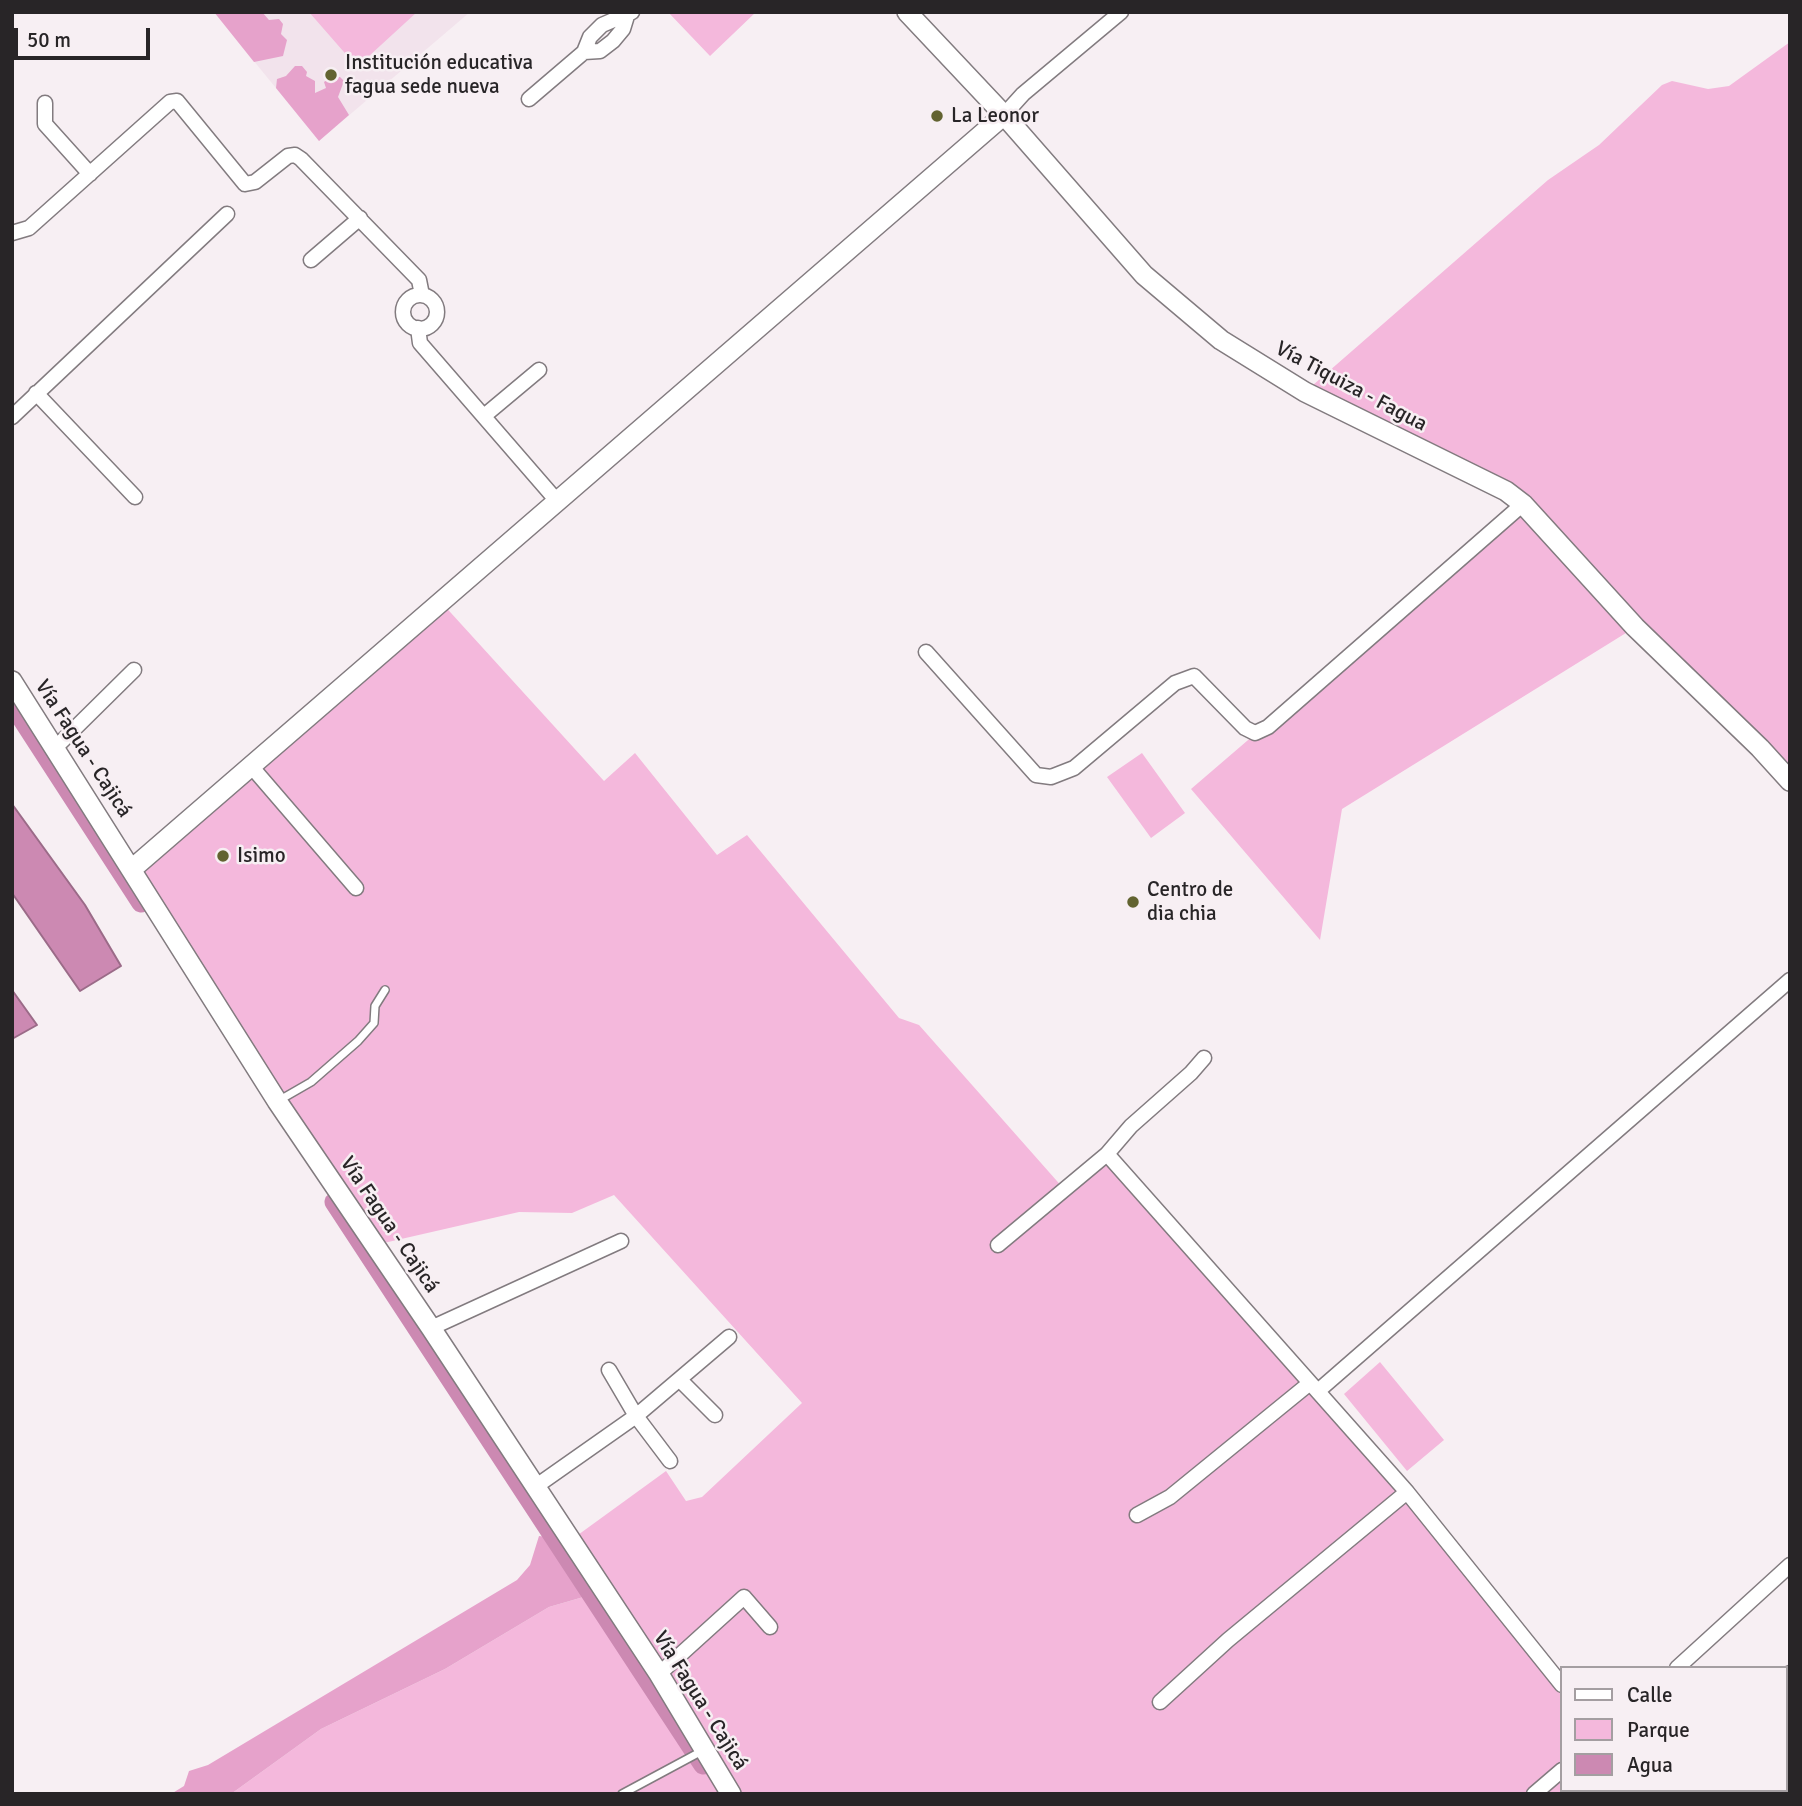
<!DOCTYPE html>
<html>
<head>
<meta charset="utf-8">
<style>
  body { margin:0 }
  #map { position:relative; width:1802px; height:1806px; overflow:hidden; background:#f7eff3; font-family:Signika,sans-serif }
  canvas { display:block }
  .frame { position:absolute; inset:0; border:14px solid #282527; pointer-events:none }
  .legend { position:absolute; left:1560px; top:1666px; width:228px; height:126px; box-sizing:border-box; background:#f7eff3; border:2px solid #a49ea1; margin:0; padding:9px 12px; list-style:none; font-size:21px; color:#282527 }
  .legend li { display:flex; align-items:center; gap:14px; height:35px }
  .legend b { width:35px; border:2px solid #a49ea1 }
  .scale { position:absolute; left:14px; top:28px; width:136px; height:32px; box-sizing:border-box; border:4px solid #282527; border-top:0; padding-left:9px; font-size:21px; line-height:24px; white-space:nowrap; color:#282527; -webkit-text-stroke:5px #f7eff3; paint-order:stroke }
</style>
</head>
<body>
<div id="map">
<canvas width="1802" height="1806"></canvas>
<div class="frame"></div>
<ul class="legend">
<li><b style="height:9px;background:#fff"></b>Calle</li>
<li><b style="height:19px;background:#f4b8dc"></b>Parque</li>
<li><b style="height:19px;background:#cc89b2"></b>Agua</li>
</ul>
<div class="scale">50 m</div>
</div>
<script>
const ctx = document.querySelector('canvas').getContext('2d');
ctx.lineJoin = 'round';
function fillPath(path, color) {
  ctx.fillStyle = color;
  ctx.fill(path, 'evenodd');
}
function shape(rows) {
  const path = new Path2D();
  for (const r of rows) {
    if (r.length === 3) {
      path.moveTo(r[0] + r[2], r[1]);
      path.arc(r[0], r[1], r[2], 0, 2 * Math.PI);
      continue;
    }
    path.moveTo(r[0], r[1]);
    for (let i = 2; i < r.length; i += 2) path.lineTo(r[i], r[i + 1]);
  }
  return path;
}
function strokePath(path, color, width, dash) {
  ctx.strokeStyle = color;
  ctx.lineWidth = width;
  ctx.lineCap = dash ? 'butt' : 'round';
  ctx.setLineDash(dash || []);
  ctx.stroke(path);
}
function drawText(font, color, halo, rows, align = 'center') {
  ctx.font = font + ' Signika,sans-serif';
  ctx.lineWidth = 5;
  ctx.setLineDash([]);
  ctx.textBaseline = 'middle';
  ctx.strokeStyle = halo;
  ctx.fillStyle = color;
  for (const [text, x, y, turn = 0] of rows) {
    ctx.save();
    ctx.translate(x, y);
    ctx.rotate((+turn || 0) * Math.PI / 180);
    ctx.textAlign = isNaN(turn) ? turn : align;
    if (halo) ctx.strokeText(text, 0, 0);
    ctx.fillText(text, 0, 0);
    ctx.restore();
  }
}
const built = shape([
  [214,12,470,12,319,141]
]);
const green = shape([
  [309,12,417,12,357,67],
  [668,12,756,12,710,56],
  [1790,42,1790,781,1634,628,1342,809,1320,940,1191,789,1523,504,1305,392,1548,180,1599,145,1662,85,1672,81,1708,89,1729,86],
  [441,602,604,781,635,753,717,855,747,835,899,1018,919,1025,1064,1189,1107,1154,1310,1382,1562,1685,1562,1790,1697,1790,1700,1794,231,1794,321,1729,445,1669,549,1607,604,1591,571,1540,666,1471,686,1501,702,1497,802,1403,614,1195,572,1213,519,1212,375,1245,132,869],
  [1142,753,1185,813,1151,838,1107,777],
  [1380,1362,1444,1440,1407,1471,1344,1394],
  [1790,1673,1790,1794,1717,1794,1721,1790,1786,1790,1786,1675]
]);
const forest = shape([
  [214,12,262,12,269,20,279,19,283,24,281,34,287,40,283,56,254,62],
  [295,66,302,66,307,72,306,76,315,81,315,93,326,88,324,82,331,77,340,77,344,81,338,97,349,115,319,141,276,88,277,79,286,76],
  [539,1536,571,1540,604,1591,549,1607,445,1669,321,1729,231,1794,171,1794,184,1786,189,1771,208,1765,517,1580,530,1565]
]);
const water = shape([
  [12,804,85,905,121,966,80,991,12,893,12,804],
  [12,990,37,1025,12,1039,12,990]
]);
const canal = shape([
  [12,704,141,903],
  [334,1202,703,1765]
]);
const service = shape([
  [278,1101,311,1082,358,1041,374,1023,375,1006,385,990],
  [622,1794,702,1751]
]);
const minor = shape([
  [584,52,600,51,613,41,623,29,627,16],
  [529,99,584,52,590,37,602,25,632,12],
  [45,103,45,124,90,174],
  [1004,115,1023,94,1121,12],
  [12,233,29,228,170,102,177,101,245,184,255,182,288,156,295,155,301,159,419,280,422,295],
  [311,260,360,218],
  [420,312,17],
  [418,328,420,343,557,501],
  [36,393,135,497],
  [484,416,539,370],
  [12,417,227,214],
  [926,652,1036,775,1051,777,1074,768,1175,683,1194,676,1245,728,1255,733,1268,727,1523,504],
  [56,747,134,670],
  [251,766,356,888],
  [1107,1154,1407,1492,1562,1685],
  [998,1245,1107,1154,1131,1126,1191,1073,1204,1058],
  [431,1328,621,1241],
  [609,1370,636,1416,670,1461],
  [680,1380,715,1415],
  [1318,1391,1790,980],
  [535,1487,636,1416,729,1337],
  [1137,1515,1170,1497,1310,1383],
  [1677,1668,1790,1565],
  [659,1674,744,1597,770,1627],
  [1786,1675,1790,1673],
  [1160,1702,1228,1640,1407,1492],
  [1534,1794,1562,1770]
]);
const tertiary = shape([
  [907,12,1004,115,1144,275,1221,340,1305,392,1506,491,1523,504,1635,627,1760,748,1790,781],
  [12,681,277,1101,431,1328,659,1674,731,1794],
  [132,869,1004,115]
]);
const markers = [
  [331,75,7,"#626330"],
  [937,116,7,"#626330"],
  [223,856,7,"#626330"],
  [1133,902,7,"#626330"]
];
const poiNames = [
  ["Institución educativa",345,63],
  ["fagua sede nueva",345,87],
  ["La Leonor",951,116],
  ["Isimo",237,856],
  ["Centro de",1147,890],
  ["dia chia",1147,914]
];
const streetNames = [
  ["Vía Tiquiza - Fagua",1351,387,28],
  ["Vía Fagua - Cajicá",83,749,57],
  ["Vía Fagua - Cajicá",389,1225,56],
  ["Vía Fagua - Cajicá",700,1701,58]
];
fillPath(built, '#f2e3ec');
fillPath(green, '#f4b8dc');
fillPath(forest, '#e6a2cb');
fillPath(water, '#cc89b2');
strokePath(water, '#9b6b88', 2);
strokePath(canal, '#cc89b2', 19);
strokePath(service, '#827b7f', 10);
strokePath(minor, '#827b7f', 17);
strokePath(tertiary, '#827b7f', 22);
strokePath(service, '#fff', 7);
strokePath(minor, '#fff', 14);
strokePath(tertiary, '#fff', 19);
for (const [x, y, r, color] of markers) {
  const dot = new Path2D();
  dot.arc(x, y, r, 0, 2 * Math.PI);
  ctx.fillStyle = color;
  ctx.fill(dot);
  strokePath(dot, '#f7eff3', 2.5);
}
drawText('21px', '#282527', '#f7eff3', poiNames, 'left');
drawText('21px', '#282527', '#f7eff3', streetNames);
</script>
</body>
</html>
